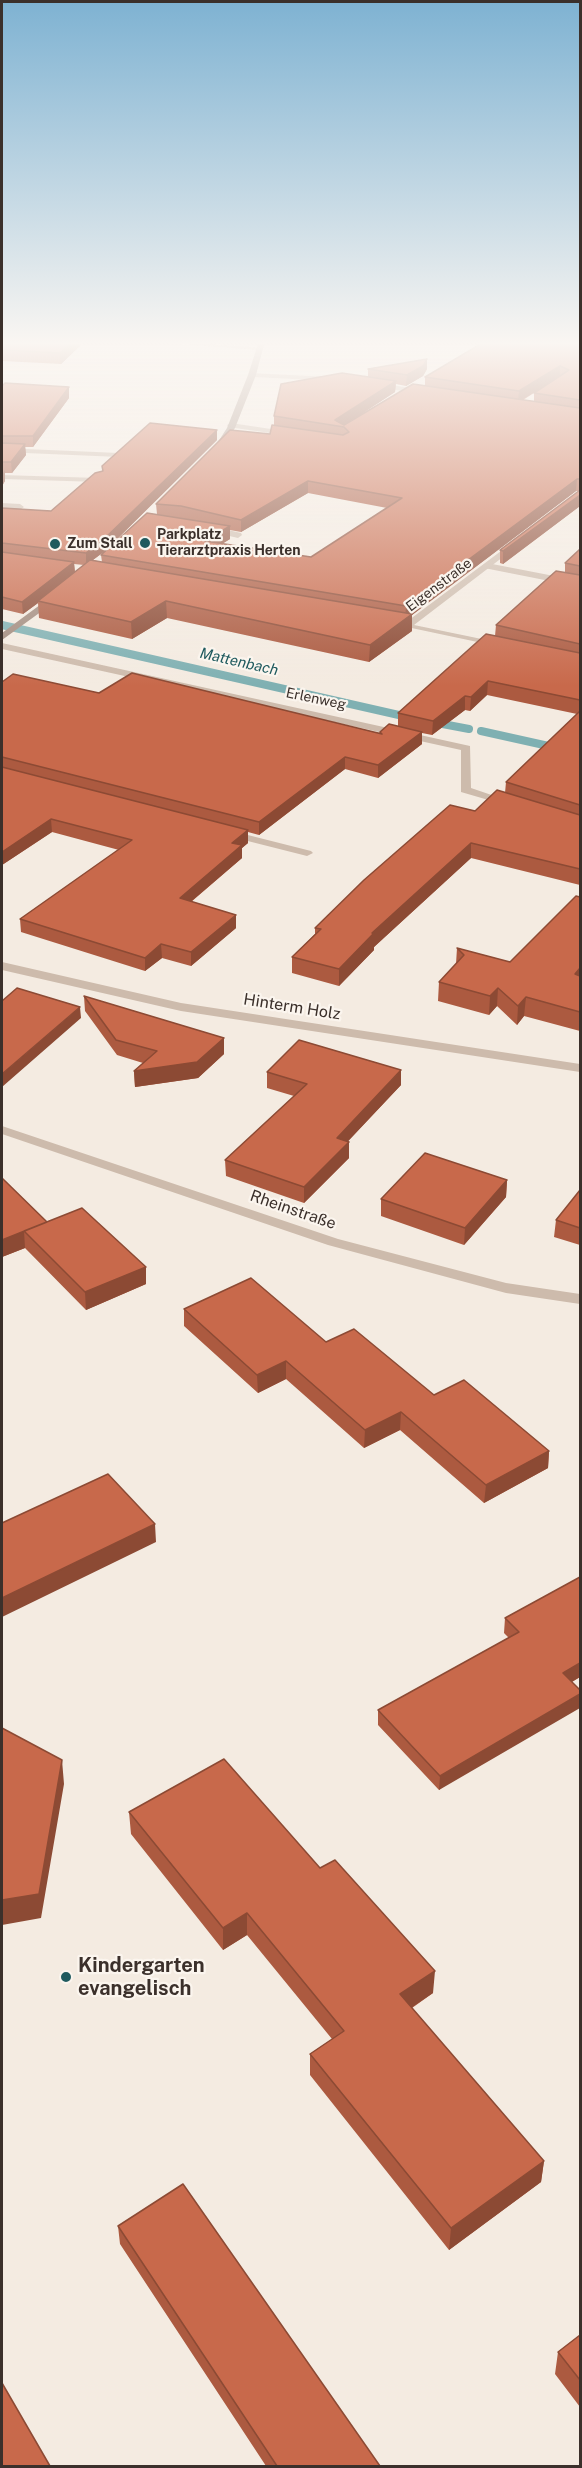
<!DOCTYPE html>
<html>
<head>
<meta charset="utf-8">
<style>
  body { margin:0 }
  #map { position:relative; width:582px; height:2468px; overflow:hidden; background:#f4ebe1; font-family:"Public Sans",sans-serif }
  canvas { display:block }
  .frame { position:absolute; inset:0; border:3px solid #3b302b; pointer-events:none }
</style>
</head>
<body>
<div id="map">
<canvas width="582" height="2468"></canvas>
<div class="frame"></div>
</div>
<script>
const ctx = document.querySelector('canvas').getContext('2d');
ctx.lineJoin = 'round';
function shape(rows) {
  const path = new Path2D();
  for (const r of rows) {
    path.moveTo(r[0], r[1]);
    for (let i = 2; i < r.length; i += 2) path.lineTo(r[i], r[i + 1]);
  }
  return path;
}
function strokePath(path, color, width, dash) {
  ctx.strokeStyle = color;
  ctx.lineWidth = width;
  ctx.lineCap = dash ? 'butt' : 'round';
  ctx.setLineDash(dash || []);
  ctx.stroke(path);
}
function fillPath(path, color) {
  ctx.fillStyle = color;
  ctx.fill(path, 'evenodd');
}
function drawText(font, color, halo, rows, align = 'center') {
  ctx.font = font + ' "Public Sans",sans-serif';
  ctx.lineWidth = 4.5;
  ctx.setLineDash([]);
  ctx.textBaseline = 'middle';
  ctx.strokeStyle = halo;
  ctx.fillStyle = color;
  for (const [text, x, y, turn = 0] of rows) {
    ctx.save();
    ctx.translate(x, y);
    ctx.rotate((+turn || 0) * Math.PI / 180);
    ctx.textAlign = isNaN(turn) ? turn : align;
    if (halo) ctx.strokeText(text, 0, 0);
    ctx.fillText(text, 0, 0);
    ctx.restore();
  }
}
const stream = shape([
  [2,625,412,718],
  [432,722,469,729],
  [481,731,580,753]
]);
const lane = shape([
  [231,423,291,432,295,434,291,436,228,427,227,425,231,423],
  [211,526,241,533,242,535,238,538,208,531,208,527,211,526],
  [487,563,580,581,580,587,484,568,483,566,487,563]
]);
const street = shape([
  [143,341,172,341,262,348,259,350,143,341],
  [249,373,333,377,337,379,333,381,252,377,249,373],
  [377,383,425,390,429,392,425,394,374,387,377,383],
  [2,448,119,453,123,455,119,457,2,452,2,448],
  [2,475,99,478,103,480,99,482,2,479,2,475],
  [2,503,20,504,24,507,20,510,2,509,2,503],
  [513,542,520,544,414,625,501,643,501,647,388,623,393,620,405,623,513,542],
  [2,643,470,746,471,788,515,803,509,806,461,792,461,750,2,649,2,643],
  [228,830,311,851,313,853,307,856,224,835,224,831,228,830],
  [2,962,181,1003,580,1064,580,1072,181,1011,2,970,2,962],
  [2,1126,338,1239,506,1283,580,1294,580,1304,506,1293,328,1245,2,1134,2,1126]
]);
const secondary = shape([
  [259,341,265,341,256,375,235,428,221,450,215,450,214,448,227,428,248,375,259,341],
  [52,596,60,598,2,640,2,633,52,596]
]);
const wall = shape([
  [2,341,85,341,61,364,2,361],
  [483,341,580,341,580,506,503,564,500,563,500,550,579,491,576,491,412,615,412,631,369,662,167,618,132,639,39,618,38,603,23,614,2,609,2,508,51,511,102,471,102,466,217,440,105,551,93,560,102,562,101,555,157,514,156,504,270,434,274,425,274,416,368,377,368,369,427,369,423,376,406,386,396,384,395,392,364,412,425,385,425,377,483,343],
  [554,380,534,393,534,401,523,400],
  [308,493,387,508,311,557,222,544,230,539,230,530,241,532],
  [74,564,84,565,75,572],
  [2,386,69,387,69,398,33,447,25,447,26,455,12,473,5,473,5,481,2,486],
  [580,549,580,885,471,858,374,947,374,950,339,986,292,973,292,957,315,934,315,928,475,811,505,793,506,782,577,714,487,695,470,711,465,710,432,735,422,733,422,744,378,778,345,769,259,835,248,832,248,843,242,848,242,858,191,902,236,928,191,966,162,958,145,971,21,932,20,919,119,850,52,832,2,865,2,682,99,693,380,733,380,732,398,726,398,713,495,636,496,625,565,573,565,563],
  [580,897,580,1031,524,1016,517,1025,497,1006,489,1015,438,1001,439,982,456,964,457,948,510,962],
  [84,996,224,1038,224,1054,198,1078,135,1087,134,1071,143,1063,117,1055,85,1011],
  [267,1072,401,1085,348,1141,349,1158,304,1203,226,1176,225,1160,294,1096,267,1088],
  [2,1178,47,1222,146,1267,146,1284,86,1310,25,1248,2,1257],
  [507,1180,506,1197,464,1245,381,1216,381,1199],
  [580,1190,580,1245,554,1237,556,1220],
  [184,1309,326,1342,434,1395,549,1451,548,1468,484,1503,400,1430,364,1448,286,1379,258,1393,184,1326],
  [580,1577,580,1677,572,1682,439,1790,378,1725,378,1710,509,1638,504,1633,505,1618],
  [129,1812,320,1868,433,1993,412,2008,544,2161,541,2182,449,2250,310,2075,310,2054,332,2039,247,1935,223,1950,131,1834],
  [118,2226,380,2466,266,2466,120,2244],
  [580,2335,580,2407,555,2374,558,2352]
]);
const shadedWall = shape([
  [73,341,85,341,61,364,60,353],
  [427,359,427,369,423,376,406,386,407,375],
  [560,366,560,377,518,402,519,391],
  [396,381,395,392,342,427,335,420],
  [69,387,69,398,33,447,33,436],
  [217,430,217,440,105,551,86,565,86,553],
  [25,444,26,455,12,473,11,462],
  [5,470,5,481,2,486,2,474],
  [577,479,576,491,412,615,412,631,369,662,370,645,405,619,406,606],
  [308,481,308,493,241,532,241,520],
  [580,495,580,506,503,564,503,551],
  [230,526,230,539,205,554,205,541],
  [74,562,75,574,38,601,38,603,23,614,22,602],
  [166,601,167,618,132,639,131,622],
  [488,681,487,695,470,711,471,697],
  [465,696,465,710,432,735,433,721],
  [422,732,422,744,378,778,378,765],
  [345,757,345,769,259,835,259,822],
  [51,819,52,832,2,865,2,852],
  [248,830,248,843,242,848,242,858,180,911,180,898,232,843],
  [471,843,471,858,374,947,374,950,339,986,339,969,372,933],
  [236,915,236,928,191,966,191,952],
  [161,944,162,958,145,971,145,958],
  [580,968,580,985,575,974],
  [498,988,497,1006,489,1015,490,996],
  [526,997,524,1016,517,1025,518,1006],
  [80,1007,81,1018,2,1087,2,1074],
  [224,1038,224,1054,198,1078,135,1087,134,1071],
  [401,1070,401,1085,337,1153,337,1138],
  [349,1142,349,1158,304,1203,304,1187],
  [507,1180,506,1197,464,1245,465,1228],
  [47,1222,24,1231,25,1248,2,1257,2,1240],
  [146,1267,146,1284,86,1310,85,1292],
  [286,1361,286,1379,258,1393,257,1375],
  [401,1412,400,1430,364,1448,365,1430],
  [549,1451,548,1468,484,1503,486,1485],
  [155,1524,156,1542,2,1617,2,1598],
  [580,1663,580,1677,561,1688,563,1673],
  [580,1694,580,1708,439,1790,440,1776],
  [62,1760,64,1784,41,1918,2,1925,2,1900],
  [247,1913,247,1935,223,1950,223,1928],
  [435,1971,433,1993,399,2016,400,1994],
  [544,2161,541,2182,449,2250,451,2228]
]);
const building = shape([
  [2,341,73,341,60,353,2,350,2,341],
  [483,341,580,341,580,400,534,393,569,370,560,366,519,391,425,377,484,342,483,341],
  [427,359,423,366,407,375,368,369,427,359],
  [342,373,396,381,335,420,344,425,413,384,580,408,580,479,577,479,406,606,101,555,147,513,230,526,205,541,311,557,402,498,308,481,241,520,181,506,156,504,230,430,270,434,272,425,343,435,349,432,344,427,274,416,281,384,342,373],
  [5,383,69,387,33,436,2,436,2,386,5,383],
  [150,423,217,430,104,539,86,553,2,543,2,508,51,511,95,473,103,471,102,466,150,423],
  [2,443,25,444,11,462,2,462,2,443],
  [580,490,580,495,503,551,500,550,580,490],
  [580,549,580,566,565,563,580,549],
  [2,552,74,562,22,602,2,597,2,552],
  [90,560,412,614,370,645,166,601,131,622,38,601,90,560],
  [556,571,580,575,580,644,496,625,556,571],
  [486,634,580,653,580,700,488,681,471,697,465,696,433,721,398,713,486,634],
  [132,673,382,734,380,732,389,724,422,732,378,765,345,757,259,822,2,757,2,682,13,674,99,693,132,673],
  [580,711,580,805,506,782,580,711],
  [2,767,248,830,232,843,242,845,180,898,236,915,191,952,161,944,145,958,20,919,132,840,51,819,2,852,2,767],
  [497,790,580,815,580,869,471,843,372,933,374,933,339,969,292,957,321,929,315,928,364,880,450,805,475,811,497,790],
  [576,896,580,897,580,968,575,974,580,976,580,1012,526,997,518,1006,498,988,490,996,439,982,464,955,457,948,510,962,576,896],
  [17,988,80,1007,2,1074,2,1001,17,988],
  [84,996,224,1038,197,1062,134,1071,157,1051,116,1040,84,996],
  [299,1040,401,1070,337,1138,349,1142,304,1187,225,1160,307,1084,267,1072,299,1040],
  [425,1153,507,1180,465,1228,381,1199,425,1153],
  [2,1178,47,1222,2,1240,2,1178],
  [580,1190,580,1228,556,1220,580,1190],
  [82,1208,146,1267,85,1292,24,1231,82,1208],
  [251,1278,326,1342,354,1329,434,1395,464,1380,549,1451,486,1485,401,1412,365,1430,286,1361,257,1375,184,1309,251,1278],
  [108,1474,155,1524,2,1598,2,1523,108,1474],
  [580,1577,580,1663,563,1673,580,1690,580,1694,440,1776,378,1710,519,1632,505,1618,580,1577],
  [2,1728,62,1760,39,1894,2,1900,2,1728],
  [224,1759,320,1868,335,1860,435,1971,400,1994,544,2161,451,2228,310,2054,344,2031,247,1913,223,1928,129,1812,224,1759],
  [183,2184,380,2466,277,2466,118,2226,183,2184],
  [580,2335,580,2380,558,2352,580,2335],
  [2,2383,50,2466,2,2466,2,2383]
]);
const markers = [
  [145,543,6,"#1f5a5e"],
  [55,544,6,"#1f5a5e"],
  [66,1977,6,"#1f5a5e"]
];
const farPoinames = [
  ["Parkplatz",157,535],
  ["Tierarztpraxis Herten",157,551],
  ["Zum Stall",67,544]
];
const farStreetnames = [
  ["Eigenstraße",439,585,-37],
  ["Erlenweg",316,699,12]
];
const farWaternames = [
  ["Mattenbach",239,662,13]
];
const streetNames = [
  ["Hinterm Holz",292,1007,9],
  ["Rheinstraße",293,1210,19]
];
const nearPoinames = [
  ["Kindergarten",78,1966],
  ["evangelisch",78,1989]
];
strokePath(stream, '#7fb0b2', 8);
fillPath(lane, '#cdbbac');
fillPath(street, '#cdbbac');
fillPath(secondary, '#a18a7d');
fillPath(wall, '#ac5a40');
fillPath(shadedWall, '#8c4a34');
fillPath(building, '#c8694b');
strokePath(building, '#8c4a34', 1.5);
const sky = ctx.createLinearGradient(0, 0, 0, 686);
sky.addColorStop(0, '#7eb2d2');
sky.addColorStop(0.5, '#faf6f2');
sky.addColorStop(1, '#faf6f200');
ctx.fillStyle = sky;
ctx.fillRect(0, 0, 582, 686);
for (const [x, y, r, color] of markers) {
  const dot = new Path2D();
  dot.arc(x, y, r, 0, 2 * Math.PI);
  ctx.fillStyle = color;
  ctx.fill(dot);
  strokePath(dot, '#fbf5ee', 2);
}
drawText('bold 14px', '#3b302b', '#fbf5ee', farPoinames, 'left');
drawText('14px', '#3b302b', '#fbf5ee', farStreetnames);
drawText('italic 15px', '#1f5a5e', '#fbf5ee', farWaternames);
drawText('16px', '#3b302b', '#fbf5ee', streetNames);
drawText('bold 20px', '#3b302b', '#fbf5ee', nearPoinames, 'left');
</script>
</body>
</html>
